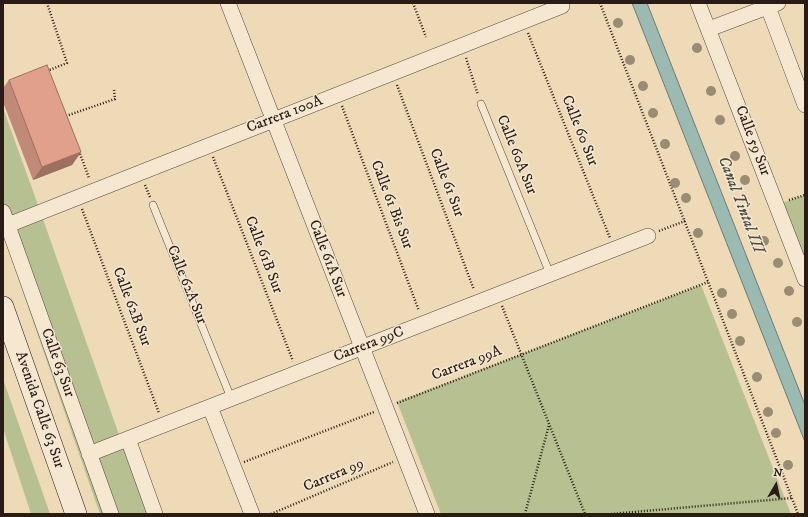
<!DOCTYPE html>
<html>
<head>
<meta charset="utf-8">
<style>
  body { margin:0 }
  #map { position:relative; width:808px; height:517px; overflow:hidden; background:#efdab7; font-family:"IM FELL DW Pica",serif }
  canvas { display:block }
  .frame { position:absolute; inset:0; border:4px solid #291b15; pointer-events:none }
  .north { position:absolute; left:756px; top:465px; width:40px; height:40px; -webkit-text-stroke:3px #f5e7d0; paint-order:stroke; rotate:9deg; font-size:11px; font-weight:700; line-height:16px; text-align:center; color:#291b15 }
  .north::after { content:''; display:block; margin:auto; width:14px; height:18px; background:#291b15; clip-path:polygon(50% 0,100% 100%,50% 72%,0 100%) }
</style>
</head>
<body>
<div id="map">
<canvas width="808" height="517"></canvas>
<div class="frame"></div>
<div class="north">N</div>
</div>
<script>
const ctx = document.querySelector('canvas').getContext('2d');
ctx.lineJoin = 'round';
function fillPath(path, color) {
  ctx.fillStyle = color;
  ctx.fill(path, 'evenodd');
}
function shape(rows) {
  const path = new Path2D();
  for (const r of rows) {
    path.moveTo(r[0], r[1]);
    for (let i = 2; i < r.length; i += 2) path.lineTo(r[i], r[i + 1]);
  }
  return path;
}
function strokePath(path, color, width, dash) {
  ctx.strokeStyle = color;
  ctx.lineWidth = width;
  ctx.lineCap = dash ? 'butt' : 'round';
  ctx.setLineDash(dash || []);
  ctx.stroke(path);
}
function drawText(font, color, halo, rows, align = 'center') {
  ctx.font = font + ' "IM FELL DW Pica",serif';
  ctx.lineWidth = 3;
  ctx.setLineDash([]);
  ctx.textBaseline = 'middle';
  ctx.strokeStyle = halo;
  ctx.fillStyle = color;
  for (const [text, x, y, turn = 0] of rows) {
    ctx.save();
    ctx.translate(x, y);
    ctx.rotate((+turn || 0) * Math.PI / 180);
    ctx.textAlign = isNaN(turn) ? turn : align;
    if (halo) ctx.strokeText(text, 0, 0);
    ctx.fillText(text, 0, 0);
    ctx.restore();
  }
}
const green = shape([
  [3,108,33,191,147,514,100,514,3,235],
  [805,195,805,255,802,256,782,203],
  [701,285,791,514,441,514,397,402],
  [3,379,50,514,31,514,3,428]
]);
const water = shape([
  [632,3,647,3,805,405,805,442,632,3]
]);
const path = shape([
  [413,3,426,37],
  [600,3,798,514],
  [528,33,610,238],
  [466,58,478,95],
  [47,71,67,63,47,3],
  [397,85,474,290],
  [342,106,419,311],
  [66,116,115,99,114,90],
  [79,151,89,178],
  [213,157,293,361],
  [145,185,150,197],
  [789,200,805,195],
  [82,209,159,413],
  [659,231,685,221],
  [502,306,585,514],
  [397,403,708,282],
  [244,462,374,412],
  [271,514,393,462],
  [525,514,549,425],
  [611,514,792,498]
]);
const service = shape([
  [481,104,550,274],
  [153,205,231,398]
]);
const minor = shape([
  [228,3,427,514],
  [698,3,805,279],
  [768,7,805,105],
  [709,29,778,3],
  [3,212,111,514],
  [8,225,562,6],
  [210,407,252,514],
  [128,439,155,514],
  [89,454,648,236]
]);
const secondary = shape([
  [3,307,76,514]
]);
const trees = [
  [618,23],
  [697,48],
  [630,60],
  [643,86],
  [711,91],
  [653,113],
  [720,120],
  [665,144],
  [735,156],
  [745,180],
  [675,183],
  [686,198],
  [698,233],
  [764,241],
  [778,263],
  [789,291],
  [722,293],
  [732,314],
  [797,322],
  [740,341],
  [757,377],
  [768,412],
  [776,433],
  [788,465]
];
const wall = shape([
  [9,80,81,152,72,165,33,180,3,102,3,88]
]);
const shadedWall = shape([
  [81,152,72,165,33,180,42,167]
]);
const building = shape([
  [47,65,81,152,42,167,9,80,47,65]
]);
const streetNames = [
  ["Carrera 100A",285,115,-21],
  ["Calle 60 Sur",579,131,68],
  ["Calle 59 Sur",752,141,69],
  ["Calle 60A Sur",516,155,68],
  ["Calle 61 Sur",446,183,69],
  ["Calle 61 Bis Sur",391,205,69],
  ["Calle 61B Sur",263,255,69],
  ["Calle 61A Sur",327,259,69],
  ["Calle 62A Sur",186,285,68],
  ["Calle 62B Sur",131,307,69],
  ["Carrera 99C",369,345,-21],
  ["Calle 63 Sur",57,363,70],
  ["Carrera 99A",467,364,-21],
  ["Avenida Calle 63 Sur",39,410,71],
  ["Carrera 99",334,476,-23]
];
const waterNames = [
  ["Canal Tintal III",740,205,69]
];
fillPath(green, '#b6c090');
fillPath(water, '#9abab2');
strokePath(water, '#6d7a73', 1);
strokePath(service, '#5a4b3e', 8);
strokePath(minor, '#5a4b3e', 16);
strokePath(secondary, '#291b15', 22);
strokePath(path, '#291b15', 2.5, [1, 2]);
strokePath(service, '#f5e7d0', 7);
strokePath(minor, '#f5e7d0', 15);
strokePath(secondary, '#f5e7d0', 21);
ctx.fillStyle = '#998c72';
for (const [x, y] of trees) {
  ctx.beginPath();
  ctx.arc(x, y, 5, 0, 2 * Math.PI);
  ctx.fill();
}
fillPath(wall, '#c18a78');
fillPath(shadedWall, '#9d7061');
fillPath(building, '#e0a08b');
strokePath(building, '#9d7061', 1);
drawText('15px', '#291b15', '#f5e7d0', streetNames);
drawText('italic 16px', '#4b4b44', '#f5e7d0', waterNames);
</script>
</body>
</html>
